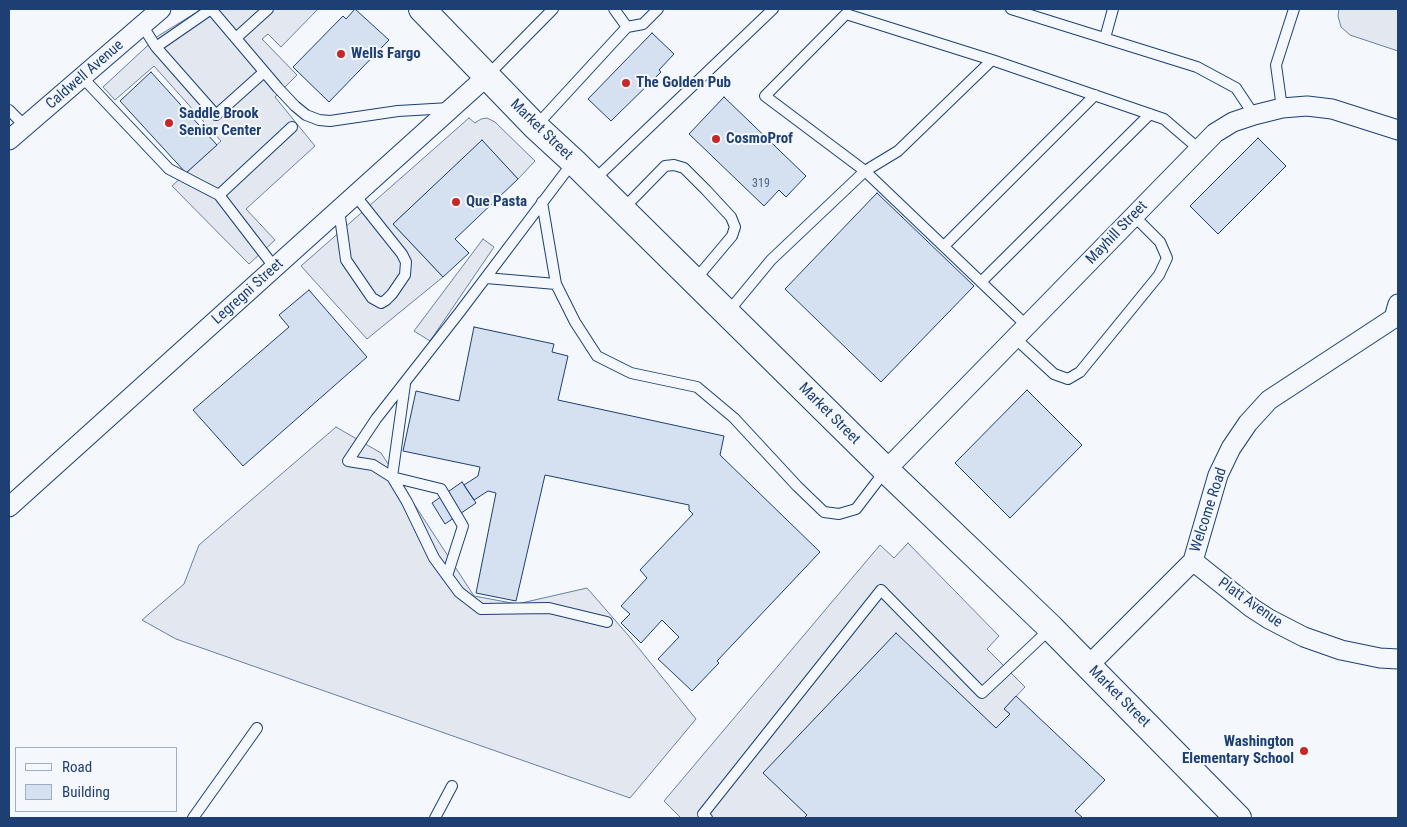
<!DOCTYPE html>
<html>
<head>
<meta charset="utf-8">
<style>
  body { margin:0 }
  #map { position:relative; width:1407px; height:827px; overflow:hidden; background:#f4f7fb; font-family:"Roboto Condensed",sans-serif }
  canvas { display:block }
  .frame { position:absolute; inset:0; border:10px solid #1d3f73; pointer-events:none }
  .legend { position:absolute; left:15px; top:747px; width:162px; height:65px; box-sizing:border-box; background:#f4f7fb; border:1px solid #9eadc5; margin:0; padding:6px 9px; list-style:none; font-size:15px; color:#1d3f73 }
  .legend li { display:flex; align-items:center; gap:10px; height:25px }
  .legend b { width:25px; border:1px solid #9eadc5 }
</style>
</head>
<body>
<div id="map">
<canvas width="1407" height="827"></canvas>
<div class="frame"></div>
<ul class="legend">
<li><b style="height:6px;background:#f4f7fb"></b>Road</li>
<li><b style="height:14px;background:#d5e0f0"></b>Building</li>
</ul>
</div>
<script>
const ctx = document.querySelector('canvas').getContext('2d');
ctx.lineJoin = 'round';
function fillPath(path, color) {
  ctx.fillStyle = color;
  ctx.fill(path, 'evenodd');
}
function shape(rows) {
  const path = new Path2D();
  for (const r of rows) {
    path.moveTo(r[0], r[1]);
    for (let i = 2; i < r.length; i += 2) path.lineTo(r[i], r[i + 1]);
  }
  return path;
}
function strokePath(path, color, width, dash) {
  ctx.strokeStyle = color;
  ctx.lineWidth = width;
  ctx.lineCap = dash ? 'butt' : 'round';
  ctx.setLineDash(dash || []);
  ctx.stroke(path);
}
function drawText(font, color, halo, rows, align = 'center') {
  ctx.font = font + ' "Roboto Condensed",sans-serif';
  ctx.lineWidth = 4;
  ctx.setLineDash([]);
  ctx.textBaseline = 'middle';
  ctx.strokeStyle = halo;
  ctx.fillStyle = color;
  for (const [text, x, y, turn = 0] of rows) {
    ctx.save();
    ctx.translate(x, y);
    ctx.rotate((+turn || 0) * Math.PI / 180);
    ctx.textAlign = isNaN(turn) ? turn : align;
    if (halo) ctx.strokeText(text, 0, 0);
    ctx.fillText(text, 0, 0);
    ctx.restore();
  }
}
const parking = shape([
  [202,9,318,9,281,47,268,34,262,39,297,75,275,97,315,146,246,209,275,240,249,264,172,186,221,141,154,66,115,100,103,87,158,36,202,9],
  [1339,9,1398,9,1398,51,1350,35,1341,27,1338,16,1339,9],
  [469,118,475,123,481,119,487,118,495,122,535,161,518,179,482,141,393,224,443,277,367,339,301,266,469,118],
  [483,239,494,247,430,341,414,331,483,239],
  [336,427,381,453,474,596,517,604,587,588,628,635,696,719,630,798,176,639,142,620,184,584,199,545,336,427],
  [908,543,999,636,987,649,1025,687,1005,708,1010,714,996,728,807,815,804,818,681,818,664,801,880,545,894,558,908,543]
]);
const building = shape([
  [355,9,389,40,329,102,293,67,343,16,346,19,355,9],
  [652,33,674,54,659,70,661,72,611,121,588,99,652,33],
  [151,72,217,145,186,173,120,101,151,72],
  [724,97,806,176,786,197,779,190,764,206,689,134,724,97],
  [1258,138,1286,166,1218,234,1190,206,1258,138],
  [482,140,518,179,455,239,469,253,443,277,393,224,482,140],
  [877,193,974,286,881,382,785,289,877,193],
  [309,290,367,357,243,466,193,410,289,327,279,315,309,290],
  [474,327,554,344,552,352,568,356,558,400,724,436,720,455,820,552,717,661,719,663,692,691,658,659,679,637,662,620,641,643,621,623,630,614,621,606,647,578,640,570,693,514,689,510,689,505,545,475,516,601,476,593,496,493,488,491,474,500,464,485,478,476,480,467,403,451,416,391,459,401,474,327],
  [1027,390,1082,445,1010,518,955,463,1027,390],
  [462,482,476,503,445,524,432,503,462,482],
  [896,633,996,728,1010,714,1004,709,1016,696,1105,780,1075,811,1083,818,804,818,807,815,763,773,896,633]
]);
const service = shape([
  [211,9,278,88,295,106,306,115,319,120,330,121,398,111,450,108],
  [614,9,627,27],
  [1011,9,1197,67,1236,88,1254,115],
  [142,25,156,47,211,9],
  [236,38,268,9],
  [1105,38,1113,9],
  [156,47,216,115,264,72],
  [487,76,553,9],
  [82,77,169,169,219,195],
  [1282,108,1276,65,1294,9],
  [9,110,25,126],
  [536,126,627,27,643,24,658,9],
  [594,180,773,9],
  [542,202,556,284,575,322,597,356,631,373,697,387,734,418,797,486,824,512,839,514,856,509,885,471],
  [623,209,665,166,674,165,684,168,706,190,731,217,735,227,732,236,695,280],
  [339,210,346,260,372,298,381,303,386,300,392,294,405,275,406,262,402,254,355,195],
  [944,246,1095,95],
  [275,268,219,195,292,127],
  [486,278,556,284],
  [981,282,1150,114],
  [728,312,771,260,865,171,898,151,992,60],
  [1027,326,865,171,765,96,846,14,992,60,1164,119,1199,149],
  [1015,338,1054,374,1068,379,1080,372,1159,275,1167,258,1160,242,1134,216],
  [405,384,392,477,407,502,434,558,459,592,481,609,549,608,607,622],
  [447,576,463,526,441,489,392,477,373,465,348,461,376,419,459,313,573,162],
  [193,818,257,728],
  [435,818,452,786],
  [707,818,703,814,881,590,982,693,1051,628]
]);
const minor = shape([
  [9,140,161,9],
  [886,470,1215,133,1233,122,1254,115,1282,108,1307,106,1332,109,1398,130],
  [9,507,486,77],
  [1193,561,1252,608,1269,619,1304,637,1341,650,1380,658,1398,659],
  [1088,666,1193,561,1218,475,1231,448,1248,423,1269,400,1394,318,1398,304]
]);
const secondary = shape([
  [422,9,536,127,574,162,886,470,1051,628,1238,818]
]);
const markers = [
  [341,54,5,"#c62828"],
  [626,83,5,"#c62828"],
  [169,123,5,"#c62828"],
  [716,139,5,"#c62828"],
  [456,202,5,"#c62828"],
  [1304,751,5,"#c62828"]
];
const numberNames = [
  ["319",761,184]
];
const poiNames = [
  ["Wells Fargo",351,54],
  ["The Golden Pub",636,83],
  ["Saddle Brook",179,114],
  ["Senior Center",179,131],
  ["CosmoProf",726,139],
  ["Que Pasta",466,202],
  ["Washington",1294,742,"right"],
  ["Elementary School",1294,759,"right"]
];
const streetNames = [
  ["Caldwell Avenue",85,75,-41],
  ["Market Street",541,130,44],
  ["Mayhill Street",1117,233,-46],
  ["Legregni Street",248,292,-42],
  ["Market Street",829,414,45],
  ["Welcome Road",1209,510,-72],
  ["Platt Avenue",1250,603,35],
  ["Market Street",1119,697,45]
];
fillPath(parking, '#e3e8f0');
strokePath(parking, '#687fa3', 1);
fillPath(building, '#d5e0f0');
strokePath(building, '#1d3f73', 1);
strokePath(service, '#1d3f73', 12);
strokePath(minor, '#1d3f73', 21);
strokePath(secondary, '#1d3f73', 28);
strokePath(service, '#f4f7fb', 10);
strokePath(minor, '#f4f7fb', 19);
strokePath(secondary, '#f4f7fb', 26);
for (const [x, y, r, color] of markers) {
  const dot = new Path2D();
  dot.arc(x, y, r, 0, 2 * Math.PI);
  ctx.fillStyle = color;
  ctx.fill(dot);
  strokePath(dot, '#f4f7fb', 2);
}
drawText('12px', '#4b6792', null, numberNames);
drawText('bold 15px', '#1d3f73', '#f4f7fb', poiNames, 'left');
drawText('15px', '#1d3f73', '#f4f7fb', streetNames);
</script>
</body>
</html>
